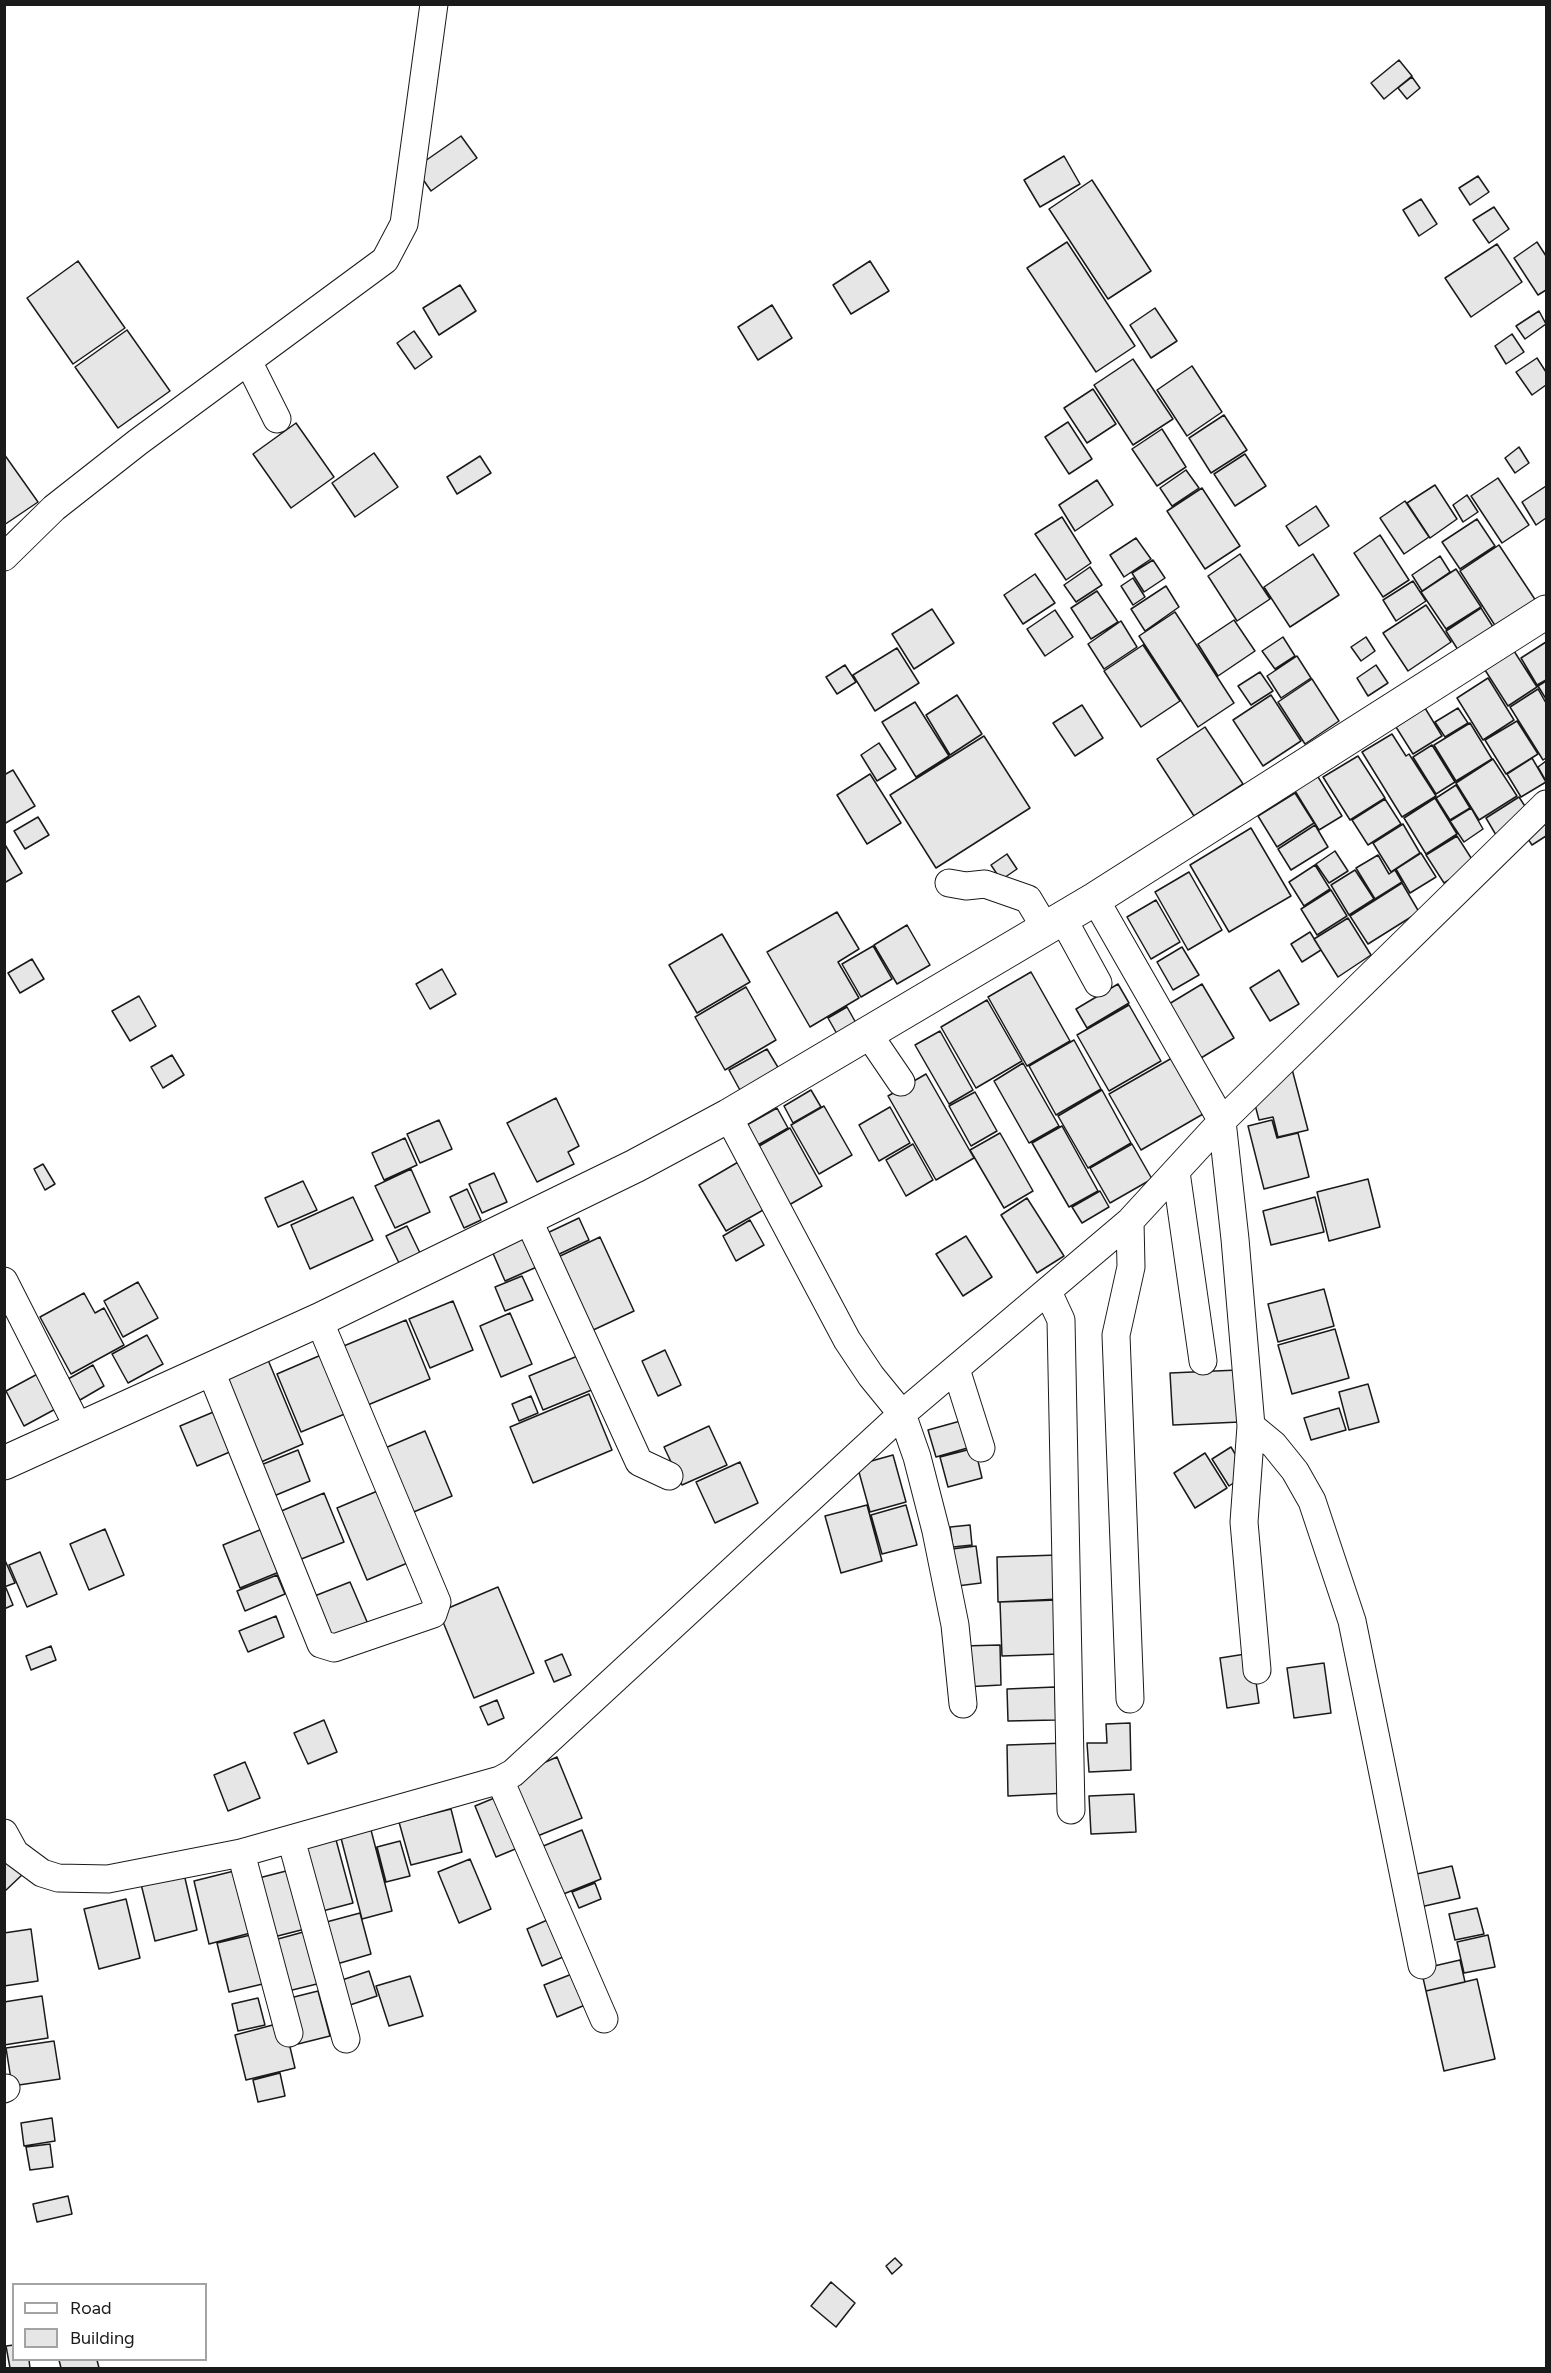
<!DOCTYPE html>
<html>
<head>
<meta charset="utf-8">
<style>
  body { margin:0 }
  #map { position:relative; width:1551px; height:2373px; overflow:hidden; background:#fff; font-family:Figtree,sans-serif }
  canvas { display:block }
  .frame { position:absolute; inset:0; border:6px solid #1a1a1a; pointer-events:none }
  .legend { position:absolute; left:12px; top:2283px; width:195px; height:78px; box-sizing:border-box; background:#fff; border:2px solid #a3a3a3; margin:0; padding:8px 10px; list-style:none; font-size:18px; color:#1a1a1a }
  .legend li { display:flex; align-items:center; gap:12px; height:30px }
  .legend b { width:30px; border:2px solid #a3a3a3 }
</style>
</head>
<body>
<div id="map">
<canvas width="1551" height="2373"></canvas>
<div class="frame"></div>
<ul class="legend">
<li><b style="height:8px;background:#fff"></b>Road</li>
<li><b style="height:16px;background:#e6e6e6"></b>Building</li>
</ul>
</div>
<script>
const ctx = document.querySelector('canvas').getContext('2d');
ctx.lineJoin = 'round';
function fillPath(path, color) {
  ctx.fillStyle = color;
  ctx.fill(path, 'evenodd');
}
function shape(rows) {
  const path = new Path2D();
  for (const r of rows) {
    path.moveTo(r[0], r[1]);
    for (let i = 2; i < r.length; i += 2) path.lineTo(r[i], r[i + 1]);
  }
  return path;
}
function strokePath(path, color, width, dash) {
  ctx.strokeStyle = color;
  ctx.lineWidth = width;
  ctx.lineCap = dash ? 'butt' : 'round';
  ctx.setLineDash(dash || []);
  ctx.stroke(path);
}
const building = shape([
  [1399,60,1412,76,1384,99,1371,83,1399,60],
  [1412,77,1420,88,1407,99,1398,88,1412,77],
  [461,136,477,158,431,191,415,168,461,136],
  [1064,156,1080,184,1040,207,1024,180,1064,156],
  [1478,176,1489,192,1470,205,1459,188,1478,176],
  [1092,180,1151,271,1108,299,1049,209,1092,180],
  [1421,199,1437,224,1419,236,1403,210,1421,199],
  [1494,207,1509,229,1489,243,1473,220,1494,207],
  [1067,242,1135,346,1096,372,1027,268,1067,242],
  [1537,242,1546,256,1546,290,1538,295,1514,258,1537,242],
  [1497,244,1522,282,1471,317,1445,278,1497,244],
  [78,261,125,328,73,364,27,298,78,261],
  [870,261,889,291,851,314,833,285,870,261],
  [460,285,476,311,439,335,423,308,460,285],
  [772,305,792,338,758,360,738,327,772,305],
  [1155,308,1177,341,1151,358,1130,325,1155,308],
  [1539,311,1546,324,1525,339,1516,326,1539,311],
  [127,330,170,391,118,428,75,367,127,330],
  [414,331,432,357,415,369,397,343,414,331],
  [1512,334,1524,352,1506,364,1495,346,1512,334],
  [1537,358,1546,372,1546,385,1532,395,1516,372,1537,358],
  [1133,359,1173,419,1133,445,1094,385,1133,359],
  [1192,366,1222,412,1187,436,1157,390,1192,366],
  [1093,389,1116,424,1087,443,1064,408,1093,389],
  [1224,415,1247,450,1211,473,1189,438,1224,415],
  [1068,422,1092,459,1069,474,1045,437,1068,422],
  [296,423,334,477,291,508,253,454,296,423],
  [1162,429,1186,467,1157,486,1132,449,1162,429],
  [1519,447,1529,463,1515,473,1505,458,1519,447],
  [374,453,398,487,355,517,332,483,374,453],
  [4,454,38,502,4,525,4,454],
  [1245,454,1266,486,1235,506,1214,474,1245,454],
  [480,456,491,473,457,494,447,477,480,456],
  [1186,470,1199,488,1172,506,1160,488,1186,470],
  [1498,478,1529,525,1502,543,1471,496,1498,478],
  [1097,480,1113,505,1075,531,1059,505,1097,480],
  [1435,485,1457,519,1430,538,1407,503,1435,485],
  [1546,486,1546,518,1536,525,1522,502,1546,486],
  [1202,488,1240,546,1205,569,1167,511,1202,488],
  [1467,495,1478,512,1463,522,1453,505,1467,495],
  [1405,501,1429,537,1404,554,1380,518,1405,501],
  [1316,506,1329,526,1299,546,1286,526,1316,506],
  [1062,517,1091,563,1066,580,1035,534,1062,517],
  [1477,519,1495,546,1460,569,1442,542,1477,519],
  [1380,535,1409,580,1383,597,1354,553,1380,535],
  [1136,538,1151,559,1124,577,1110,555,1136,538],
  [1499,545,1536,601,1496,627,1460,571,1499,545],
  [1240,554,1270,599,1237,621,1208,576,1240,554],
  [1313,554,1339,595,1290,627,1264,587,1313,554],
  [1440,556,1450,572,1422,591,1412,575,1440,556],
  [1153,560,1165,578,1144,592,1132,573,1153,560],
  [1090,567,1102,585,1076,602,1064,585,1090,567],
  [1456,569,1481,607,1446,629,1421,592,1456,569],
  [1035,574,1055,603,1023,624,1004,595,1035,574],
  [1133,578,1145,597,1133,605,1121,586,1133,578],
  [1413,581,1426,601,1396,621,1383,600,1413,581],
  [1166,586,1179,607,1145,631,1131,609,1166,586],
  [1097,591,1118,622,1091,639,1071,608,1097,591],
  [1426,605,1451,642,1408,671,1383,633,1426,605],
  [1481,608,1495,630,1460,653,1446,631,1481,608],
  [932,609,954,643,914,669,892,634,932,609],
  [1055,610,1073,637,1045,656,1027,629,1055,610],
  [1175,612,1234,703,1198,727,1139,636,1175,612],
  [1234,620,1255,651,1218,676,1198,644,1234,620],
  [1121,621,1137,647,1104,669,1088,644,1121,621],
  [1283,637,1295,656,1275,669,1262,651,1283,637],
  [1366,637,1375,651,1361,661,1351,647,1366,637],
  [1546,642,1546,680,1537,685,1521,658,1546,642],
  [1143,645,1180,701,1141,727,1104,671,1143,645],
  [897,648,919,683,875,711,853,675,897,648],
  [1514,651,1537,687,1508,706,1485,670,1514,651],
  [1297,656,1311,678,1281,698,1267,676,1297,656],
  [845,665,856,682,837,694,826,677,845,665],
  [1376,665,1388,683,1368,696,1357,678,1376,665],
  [1260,672,1273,691,1251,705,1238,686,1260,672],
  [1488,678,1514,720,1483,740,1457,698,1488,678],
  [1312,679,1339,721,1305,744,1278,702,1312,679],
  [1546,681,1546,699,1538,686,1546,681],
  [1538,689,1546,703,1546,758,1543,760,1510,707,1538,689],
  [957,695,982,734,950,755,926,715,957,695],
  [1271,695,1301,741,1263,766,1233,720,1271,695],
  [915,702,949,756,916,777,882,722,915,702],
  [1082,705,1103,738,1075,756,1053,723,1082,705],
  [1425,708,1442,736,1413,754,1396,727,1425,708],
  [1458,708,1468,723,1445,737,1435,722,1458,708],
  [1517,721,1538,754,1506,774,1485,740,1517,721],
  [1470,723,1492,759,1456,781,1434,745,1470,723],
  [1205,727,1243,784,1194,816,1157,759,1205,727],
  [1392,734,1406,756,1409,754,1436,796,1402,817,1362,752,1392,734],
  [984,736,1030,808,936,868,890,795,984,736],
  [879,743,896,769,877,781,861,755,879,743],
  [1432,745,1455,782,1436,794,1413,757,1432,745],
  [1358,756,1385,798,1350,820,1323,777,1358,756],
  [1532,758,1546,782,1521,797,1507,774,1532,758],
  [1493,759,1517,796,1479,820,1456,783,1493,759],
  [1546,761,1546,781,1538,767,1546,761],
  [13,770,35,806,4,824,4,775,13,770],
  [1315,772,1342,816,1319,830,1292,786,1315,772],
  [870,774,901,823,867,844,837,795,870,774],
  [1456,785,1470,808,1450,820,1436,798,1456,785],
  [1295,793,1314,823,1277,847,1258,816,1295,793],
  [1519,797,1530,814,1496,835,1486,818,1519,797],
  [1435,798,1457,834,1426,854,1404,818,1435,798],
  [1385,799,1401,824,1368,845,1352,820,1385,799],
  [1471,808,1483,829,1464,842,1450,821,1471,808],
  [1546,815,1546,836,1532,845,1522,830,1546,815],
  [38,817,49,835,25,849,14,831,38,817],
  [1403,824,1420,853,1391,872,1373,843,1403,824],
  [1315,825,1328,847,1291,870,1278,849,1315,825],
  [1251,828,1291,896,1229,932,1190,865,1251,828],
  [1457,836,1475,864,1444,883,1426,855,1457,836],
  [4,843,22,873,4,883,4,843],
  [1335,851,1348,871,1329,883,1316,864,1335,851],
  [1421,853,1436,877,1410,893,1396,869,1421,853],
  [1007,854,1017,869,1001,880,991,865,1007,854],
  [1378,855,1389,874,1395,870,1402,882,1375,899,1356,868,1378,855],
  [1315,865,1330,889,1304,906,1289,882,1315,865],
  [1355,870,1374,899,1349,915,1331,885,1355,870],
  [1189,872,1222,930,1188,950,1155,892,1189,872],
  [1402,883,1419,912,1368,944,1350,916,1402,883],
  [1331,890,1347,916,1317,935,1301,909,1331,890],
  [1156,900,1180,942,1151,959,1127,917,1156,900],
  [837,912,859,949,838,962,859,998,810,1027,767,952,837,912],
  [1348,918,1371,955,1338,977,1314,939,1348,918],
  [907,925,930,965,897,984,874,945,907,925],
  [1310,932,1321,950,1302,962,1291,944,1310,932],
  [722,934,750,982,697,1013,669,965,722,934],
  [873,946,892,979,861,997,842,964,873,946],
  [1182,947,1199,975,1173,990,1157,962,1182,947],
  [32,959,44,979,20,993,8,973,32,959],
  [442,969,456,994,430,1009,416,984,442,969],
  [1279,970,1299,1004,1270,1021,1250,988,1279,970],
  [1031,972,1070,1041,1027,1066,988,997,1031,972],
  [1118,984,1129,1003,1087,1028,1076,1009,1118,984],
  [1202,984,1234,1038,1196,1061,1164,1007,1202,984],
  [746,987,776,1040,725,1070,695,1017,746,987],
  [139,996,156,1026,130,1041,112,1011,139,996],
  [987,1000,1022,1061,976,1088,941,1027,987,1000],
  [1129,1005,1161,1061,1109,1091,1077,1035,1129,1005],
  [847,1007,856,1023,837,1034,828,1018,847,1007],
  [940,1031,973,1090,949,1104,915,1045,940,1031],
  [1074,1040,1101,1089,1056,1115,1029,1066,1074,1040],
  [767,1049,779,1069,741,1092,729,1070,767,1049],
  [172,1055,184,1075,163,1088,151,1067,172,1055],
  [1172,1058,1203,1114,1141,1150,1109,1094,1172,1058],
  [1023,1063,1059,1126,1029,1143,994,1081,1023,1063],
  [1292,1069,1308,1130,1278,1137,1273,1117,1259,1120,1252,1093,1292,1069],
  [926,1074,974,1158,936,1180,888,1096,926,1074],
  [811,1090,821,1107,793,1123,784,1106,811,1090],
  [1102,1090,1131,1143,1088,1168,1058,1116,1102,1090],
  [975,1092,997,1131,971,1146,949,1106,975,1092],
  [556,1098,579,1146,568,1152,574,1164,537,1182,507,1123,556,1098],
  [824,1106,852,1155,819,1174,791,1125,824,1106],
  [890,1107,910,1143,879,1161,859,1125,890,1107],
  [777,1108,788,1128,749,1150,738,1130,777,1108],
  [439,1120,452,1149,420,1163,407,1134,439,1120],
  [1272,1120,1277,1138,1298,1133,1309,1177,1264,1189,1248,1126,1272,1120],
  [1062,1126,1098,1191,1069,1207,1032,1143,1062,1126],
  [790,1128,822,1186,782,1209,749,1152,790,1128],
  [1000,1133,1033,1191,1004,1208,970,1150,1000,1133],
  [405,1138,417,1165,384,1180,372,1153,405,1138],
  [913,1144,933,1180,906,1196,886,1160,913,1144],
  [1132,1144,1152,1179,1110,1203,1090,1168,1132,1144],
  [745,1158,772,1205,726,1231,699,1185,745,1158],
  [43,1164,55,1184,45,1190,34,1169,43,1164],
  [411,1169,430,1212,395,1228,375,1186,411,1169],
  [494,1173,507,1202,482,1213,469,1184,494,1173],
  [1368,1179,1380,1227,1329,1241,1317,1192,1368,1179],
  [303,1181,317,1210,278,1227,265,1198,303,1181],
  [467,1189,481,1220,464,1228,450,1197,467,1189],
  [1100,1191,1109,1207,1082,1223,1072,1207,1100,1191],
  [353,1197,373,1240,310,1269,291,1225,353,1197],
  [1315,1197,1324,1232,1271,1245,1263,1211,1315,1197],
  [1027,1198,1064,1256,1037,1273,1001,1215,1027,1198],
  [579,1218,589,1240,553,1257,543,1235,579,1218],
  [750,1220,764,1245,736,1261,723,1236,750,1220],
  [407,1226,420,1253,399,1263,386,1236,407,1226],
  [527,1236,539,1266,505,1281,492,1251,527,1236],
  [966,1236,992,1277,963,1296,936,1254,966,1236],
  [600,1237,634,1311,589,1332,556,1258,600,1237],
  [522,1276,533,1300,505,1311,495,1287,522,1276],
  [138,1282,158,1318,123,1337,104,1301,138,1282],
  [1324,1289,1334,1326,1278,1342,1268,1304,1324,1289],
  [84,1293,95,1313,104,1308,124,1345,71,1374,40,1317,84,1293],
  [453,1301,473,1350,430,1368,409,1319,453,1301],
  [510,1313,532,1364,501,1377,480,1326,510,1313],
  [406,1320,430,1379,363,1407,339,1348,406,1320],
  [1335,1329,1349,1378,1292,1394,1278,1345,1335,1329],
  [147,1335,163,1364,128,1383,112,1354,147,1335],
  [665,1350,681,1385,658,1396,642,1361,665,1350],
  [328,1352,352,1411,301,1432,277,1374,328,1352],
  [266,1355,303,1444,254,1465,217,1375,266,1355],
  [580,1355,594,1389,543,1410,529,1376,580,1355],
  [93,1365,104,1386,80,1400,68,1379,93,1365],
  [1238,1370,1240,1422,1173,1425,1170,1373,1238,1370],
  [43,1371,61,1406,24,1426,6,1391,43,1371],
  [1368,1384,1379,1422,1349,1430,1339,1392,1368,1384],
  [589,1394,612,1450,533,1483,510,1427,589,1394],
  [531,1396,538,1413,519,1421,512,1404,531,1396],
  [223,1408,239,1448,197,1466,180,1426,223,1408],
  [1339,1408,1346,1430,1311,1440,1304,1418,1339,1408],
  [964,1420,971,1447,936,1457,928,1430,964,1420],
  [709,1426,727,1465,682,1485,664,1447,709,1426],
  [425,1431,452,1496,404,1516,378,1451,425,1431],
  [1231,1447,1247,1474,1229,1486,1212,1459,1231,1447],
  [975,1448,982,1478,948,1487,940,1457,975,1448],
  [298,1450,310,1481,269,1498,256,1467,298,1450],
  [1205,1453,1227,1488,1195,1508,1174,1473,1205,1453],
  [893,1455,906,1502,870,1512,857,1465,893,1455],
  [740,1462,758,1503,715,1523,696,1482,740,1462],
  [387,1487,417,1559,367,1580,337,1508,387,1487],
  [324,1493,344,1542,299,1560,279,1512,324,1493],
  [867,1505,882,1561,841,1573,825,1516,867,1505],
  [906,1505,917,1545,882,1554,871,1515,906,1505],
  [970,1525,972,1545,953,1547,950,1527,970,1525],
  [267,1527,284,1570,240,1588,223,1545,267,1527],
  [105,1529,124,1575,89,1590,70,1544,105,1529],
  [976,1546,981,1583,957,1586,952,1549,976,1546],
  [40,1552,57,1594,27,1607,9,1565,40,1552],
  [1058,1555,1059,1599,998,1602,997,1557,1058,1555],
  [4,1558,15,1583,4,1587,4,1558],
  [277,1575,285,1594,245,1611,237,1591,277,1575],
  [350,1582,368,1624,329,1640,312,1597,350,1582],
  [498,1587,534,1673,474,1698,439,1612,498,1587],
  [6,1588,13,1605,4,1609,4,1589,6,1588],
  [1058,1600,1060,1654,1002,1656,1000,1602,1058,1600],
  [276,1616,284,1637,248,1652,239,1631,276,1616],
  [1000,1645,1001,1685,964,1687,962,1646,1000,1645],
  [51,1646,56,1660,31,1670,26,1656,51,1646],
  [1252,1653,1259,1703,1227,1708,1220,1658,1252,1653],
  [562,1654,571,1675,554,1682,545,1661,562,1654],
  [1324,1663,1331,1713,1294,1718,1287,1668,1324,1663],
  [1055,1687,1056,1720,1008,1721,1007,1689,1055,1687],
  [497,1700,504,1718,488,1725,480,1707,497,1700],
  [324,1720,337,1752,308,1764,294,1733,324,1720],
  [1130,1723,1131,1770,1089,1772,1087,1743,1107,1743,1106,1724,1130,1723],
  [1066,1743,1067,1793,1008,1796,1007,1745,1066,1743],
  [557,1757,582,1818,535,1837,511,1777,557,1757],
  [245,1762,260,1798,228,1811,214,1775,245,1762],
  [504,1794,525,1845,496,1857,475,1806,504,1794],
  [1134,1794,1136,1832,1091,1834,1089,1796,1134,1794],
  [451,1809,462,1852,411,1865,399,1822,451,1809],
  [371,1830,392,1911,362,1919,341,1838,371,1830],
  [582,1830,601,1879,561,1895,541,1847,582,1830],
  [335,1836,353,1903,315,1913,297,1846,335,1836],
  [400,1841,410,1876,386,1882,377,1847,400,1841],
  [4,1853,24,1873,4,1892,4,1853],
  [470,1859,491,1909,459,1923,438,1872,470,1859],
  [1452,1866,1460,1898,1416,1908,1408,1876,1452,1866],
  [242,1869,258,1931,209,1944,194,1881,242,1869],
  [290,1870,305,1929,266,1939,251,1880,290,1870],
  [184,1874,197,1930,155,1941,141,1884,184,1874],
  [595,1883,601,1899,579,1908,572,1892,595,1883],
  [126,1899,140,1958,99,1969,84,1909,126,1899],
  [1477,1908,1484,1934,1455,1940,1449,1914,1477,1908],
  [360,1913,371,1954,330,1966,319,1924,360,1913],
  [554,1917,570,1954,542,1966,527,1929,554,1917],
  [31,1929,38,1981,4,1986,4,1933,31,1929],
  [307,1931,321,1983,280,1993,267,1942,307,1931],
  [259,1933,271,1982,229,1992,217,1943,259,1933],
  [1488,1935,1495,1967,1464,1973,1457,1942,1488,1935],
  [1460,1960,1465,1982,1426,1991,1421,1969,1460,1960],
  [369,1971,377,1996,347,2006,339,1981,369,1971],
  [572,1974,585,2005,557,2017,544,1985,572,1974],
  [410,1976,423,2016,389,2026,376,1986,410,1976],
  [1477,1979,1495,2059,1444,2071,1426,1991,1477,1979],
  [318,1991,330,2036,298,2044,286,1999,318,1991],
  [42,1996,48,2038,4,2045,4,2002,42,1996],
  [258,1998,265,2025,238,2031,232,2004,258,1998],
  [284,2022,295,2068,246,2080,235,2035,284,2022],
  [54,2041,60,2079,12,2086,6,2048,54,2041],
  [280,2073,285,2096,258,2102,253,2080,280,2073],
  [52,2118,55,2141,24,2146,21,2123,52,2118],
  [50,2144,53,2167,30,2170,26,2147,50,2144],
  [68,2196,72,2214,37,2222,33,2204,68,2196],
  [895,2258,902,2265,892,2274,886,2266,895,2258],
  [831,2282,855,2303,836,2327,811,2306,831,2282],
  [14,2345,14,2360,29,2360,30,2368,10,2368,6,2346,14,2345],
  [59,2360,97,2360,99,2368,61,2368,59,2360]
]);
const minor = shape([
  [248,361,277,419],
  [4,557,54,508,138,442,385,260,404,224,434,4],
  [949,883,966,886,985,884,1028,899,1046,929],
  [1095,899,1222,1121,1235,1239,1251,1426,1274,1445,1295,1471,1312,1501,1352,1621,1422,1965],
  [1063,919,1098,983],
  [869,1035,901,1082],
  [728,1116,847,1340,871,1376,902,1414,917,1457,936,1531,955,1625,963,1704],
  [1176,1172,1203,1361],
  [528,1219,639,1462,669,1476],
  [4,1281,79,1429],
  [1048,1292,1061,1320,1071,1810],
  [210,1369,321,1644,334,1648,433,1614,437,1602,319,1320],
  [956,1369,981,1448],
  [1251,1426,1244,1522,1257,1670],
  [1130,1699,1116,1335,1131,1267,1130,1221],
  [500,1780,604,2019],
  [4,1833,15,1853,42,1873,58,1878,108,1879,241,1853,500,1780,513,1773,902,1414,1130,1221,1222,1121,1546,804],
  [291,1839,346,2039],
  [241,1853,289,2033],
  [4,2089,6,2088]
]);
const major = shape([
  [4,1463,319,1320,635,1166,728,1116,1095,899,1546,612]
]);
fillPath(building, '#e6e6e6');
strokePath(building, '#1a1a1a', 1.5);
strokePath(minor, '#1a1a1a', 29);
strokePath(major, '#1a1a1a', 35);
strokePath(minor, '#fff', 27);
strokePath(major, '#fff', 33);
</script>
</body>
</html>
